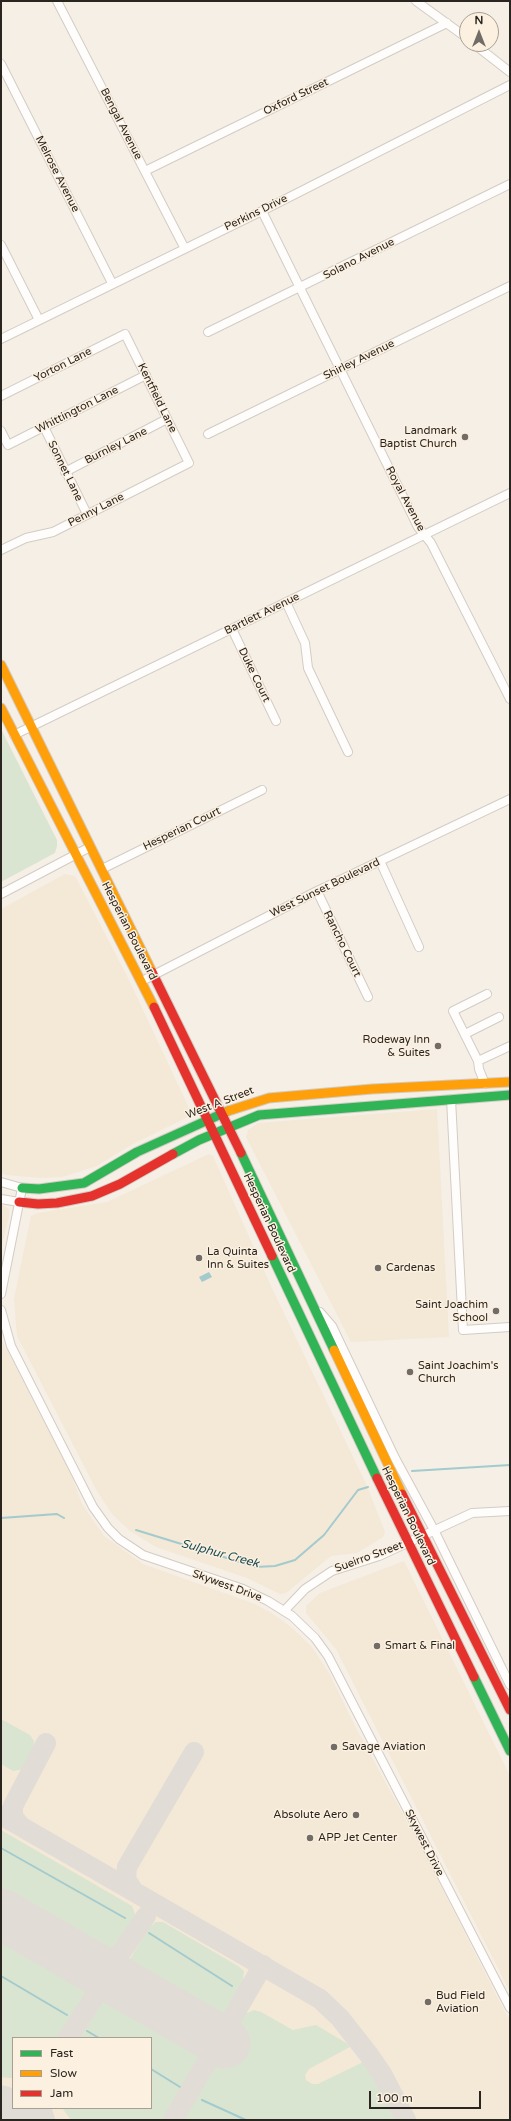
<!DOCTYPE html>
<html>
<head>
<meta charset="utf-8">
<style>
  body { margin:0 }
  #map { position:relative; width:511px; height:2121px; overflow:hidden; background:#f6efe6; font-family:"Varela Round",sans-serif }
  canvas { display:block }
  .frame { position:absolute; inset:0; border:2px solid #2a251f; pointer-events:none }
  .legend { position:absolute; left:12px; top:2037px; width:140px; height:72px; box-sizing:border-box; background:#fcf0e0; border:1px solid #a89f93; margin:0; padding:5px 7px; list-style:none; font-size:12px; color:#2a251f }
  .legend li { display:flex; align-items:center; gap:8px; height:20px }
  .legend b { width:20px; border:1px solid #a89f93 }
  .north { position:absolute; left:459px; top:12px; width:40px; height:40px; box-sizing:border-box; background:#fcf0e0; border:1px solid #a89f93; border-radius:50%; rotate:0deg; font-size:11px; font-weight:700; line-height:16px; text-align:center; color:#2a251f }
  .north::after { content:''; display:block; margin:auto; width:14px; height:18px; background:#716c65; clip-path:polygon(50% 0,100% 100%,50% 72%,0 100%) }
  .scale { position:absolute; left:369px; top:2091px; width:112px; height:18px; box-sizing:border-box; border:2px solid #2a251f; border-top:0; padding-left:5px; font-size:12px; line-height:14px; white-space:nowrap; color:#2a251f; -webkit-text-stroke:3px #fcf0e0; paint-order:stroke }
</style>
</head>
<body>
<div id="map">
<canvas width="511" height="2121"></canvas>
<div class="frame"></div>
<ul class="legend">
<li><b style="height:5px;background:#30b455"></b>Fast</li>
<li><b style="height:5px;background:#ff9f0a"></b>Slow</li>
<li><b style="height:5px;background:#e5322d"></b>Jam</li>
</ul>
<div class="north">N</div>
<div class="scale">100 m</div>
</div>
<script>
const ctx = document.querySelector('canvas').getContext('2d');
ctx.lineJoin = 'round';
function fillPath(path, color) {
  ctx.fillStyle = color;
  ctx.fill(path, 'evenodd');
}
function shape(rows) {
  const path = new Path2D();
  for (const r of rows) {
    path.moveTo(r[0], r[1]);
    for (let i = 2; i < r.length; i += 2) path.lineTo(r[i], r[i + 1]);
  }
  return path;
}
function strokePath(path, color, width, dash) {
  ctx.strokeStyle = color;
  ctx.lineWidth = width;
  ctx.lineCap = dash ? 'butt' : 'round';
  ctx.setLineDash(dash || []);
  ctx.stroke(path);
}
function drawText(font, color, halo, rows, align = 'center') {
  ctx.font = font + ' "Varela Round",sans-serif';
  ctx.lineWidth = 3;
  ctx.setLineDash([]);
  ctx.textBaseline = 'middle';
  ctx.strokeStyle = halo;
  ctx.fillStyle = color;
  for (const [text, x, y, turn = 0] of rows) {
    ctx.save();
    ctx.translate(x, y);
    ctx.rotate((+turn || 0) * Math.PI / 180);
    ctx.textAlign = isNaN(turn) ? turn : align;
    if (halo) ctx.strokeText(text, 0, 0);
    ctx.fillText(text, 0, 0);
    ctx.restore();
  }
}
const built = shape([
  [65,874,75,876,128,978,190,1110,188,1117,131,1145,97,1166,62,1177,39,1178,7,1175,1,1173,1,909],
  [437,1109,449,1337,351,1342,246,1137,248,1130,258,1123],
  [209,1154,213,1156,271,1286,367,1486,385,1532,383,1537,357,1553,331,1556,286,1593,280,1594,247,1578,156,1547,130,1531,112,1514,97,1491,17,1336,14,1299,31,1216,37,1213,107,1202],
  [1,1204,9,1209,9,1216,1,1249],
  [1,1338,71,1474,82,1504,104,1536,143,1564,255,1604,273,1614,291,1627,312,1647,329,1673,355,1726,425,1855,506,2014,510,2019,510,2120,1,2120],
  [13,2038,151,2038,151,2108,13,2108],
  [404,1561,510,1776,510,1992,336,1649,306,1613,306,1606,320,1593]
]);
const green = shape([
  [1,729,57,840,57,846,55,853,1,882],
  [1,1719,30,1735,34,1741,33,1751,24,1768,19,1770,13,1771,1,1764],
  [1,1830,132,1906,135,1914,132,1924,111,1958,1,1893],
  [156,1922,163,1922,238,1966,244,1971,242,1988,224,2017,215,2016,125,1967,149,1928],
  [1,1935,93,1988,60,2038,13,2038,13,2078,9,2078,1,2077],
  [104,1994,194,2045,200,2050,198,2065,166,2120,71,2120,63,2109,151,2108,151,2038,77,2038],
  [254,2010,261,2012,293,2030,316,2025,348,2044,350,2047,309,2069,305,2075,306,2080,312,2084,318,2084,363,2062,373,2076,396,2120,181,2120,239,2021,245,2014]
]);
const water = shape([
  [209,1272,212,1277,202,1282,199,1277]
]);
const stream = shape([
  [412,1471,510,1465],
  [1,1518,57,1514,64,1518],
  [136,1530,256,1567,275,1566,295,1560,324,1535,358,1490,368,1487],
  [1,1848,125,1918],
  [149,1933,232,1986],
  [1,1976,67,2015],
  [87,2031,99,2038],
  [151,2069,180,2087],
  [202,2100,246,2120]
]);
const taxiway = shape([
  [1,1815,320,1999,340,2018,369,2055,382,2074,406,2120],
  [20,1825,13,1817,13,1806,46,1743],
  [133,1890,126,1879,127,1867,194,1752],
  [68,2038,98,1991,101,1982,100,1977,94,1970,70,1954,100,1968,112,1966,146,1916],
  [1,2098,13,2098],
  [41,2108,45,2120],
  [173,2120,263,1965]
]);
const runway = shape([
  [1,1914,225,2043],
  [1,2111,16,2120]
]);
const street = shape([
  [57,1,184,247],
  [416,1,467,38],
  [474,44,510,72],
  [1,64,112,283],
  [145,171,447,23],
  [262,211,418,527,431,543,510,699],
  [1,245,39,320],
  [208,332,510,184],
  [1,339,262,211,510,85],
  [1,396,125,334,189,463,53,532,26,538,1,550],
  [44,427,87,514],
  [1,431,8,445,146,375],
  [208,434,510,286],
  [65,472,167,419],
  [286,602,305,643,308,668,348,752],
  [232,629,276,721],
  [14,735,510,493],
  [380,861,419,947],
  [102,869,262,790],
  [317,891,368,997],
  [1,894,90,847],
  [142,981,317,891,510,799],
  [465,1034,499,1017],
  [478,1061,510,1046],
  [485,1084,479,1069,478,1061,453,1011,487,994],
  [451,1099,463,1330,510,1327],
  [1,1182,22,1188,1,1294],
  [1,1199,19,1202],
  [1,1310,11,1346,93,1507,108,1528,119,1539,143,1555,243,1589,268,1601,292,1616,315,1638,328,1656,510,2008],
  [320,1312,332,1326,395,1458,434,1530,510,1685],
  [285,1610,305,1589,332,1571,379,1556,472,1513,510,1511]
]);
const fast = shape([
  [241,1153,334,1350],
  [173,1154,199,1140,259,1115,510,1095],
  [22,1188,39,1189,84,1183,137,1152,228,1111],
  [272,1256,377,1478],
  [474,1677,510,1751]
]);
const slow = shape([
  [1,665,152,972],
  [1,708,154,1007],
  [228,1111,269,1098,372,1089,510,1082],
  [334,1350,402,1494]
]);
const jam = shape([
  [152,972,241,1153],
  [154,1007,272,1256],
  [19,1202,38,1204,57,1203,92,1196,120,1184,173,1154],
  [377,1478,474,1677],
  [402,1494,510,1710]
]);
const markers = [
  [465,437,4,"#716c65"],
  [438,1046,4,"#716c65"],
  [199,1258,4,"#716c65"],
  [378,1268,4,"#716c65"],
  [496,1311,4,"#716c65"],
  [410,1372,4,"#716c65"],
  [377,1646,4,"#716c65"],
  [334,1747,4,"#716c65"],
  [356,1815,4,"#716c65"],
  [310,1838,4,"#716c65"],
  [428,2002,4,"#716c65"]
];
const streetNames = [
  ["Oxford Street",296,97,-26],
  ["Bengal Avenue",121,124,63],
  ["Melrose Avenue",57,174,63],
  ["Perkins Drive",256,213,-26],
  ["Solano Avenue",359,259,-27],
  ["Shirley Avenue",359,360,-26],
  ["Yorton Lane",63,365,-27],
  ["Kentfield Lane",157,398,64],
  ["Whittington Lane",77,410,-27],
  ["Burnley Lane",116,446,-27],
  ["Sonnet Lane",65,471,64],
  ["Royal Avenue",405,499,62],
  ["Penny Lane",96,510,-27],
  ["Bartlett Avenue",262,614,-26],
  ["Duke Court",254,675,64],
  ["Hesperian Court",182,829,-26],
  ["West Sunset Boulevard",325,888,-26],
  ["Hesperian Boulevard",129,931,63],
  ["Rancho Court",342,944,64],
  ["West A Street",220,1103,-21],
  ["Hesperian Boulevard",269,1223,65],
  ["Hesperian Boulevard",408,1516,64],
  ["Sueirro Street",369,1557,-20],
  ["Skywest Drive",227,1586,20],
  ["Skywest Drive",424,1843,63]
];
const poiNames = [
  ["Landmark",457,431,"right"],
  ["Baptist Church",457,444,"right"],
  ["Rodeway Inn",430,1040,"right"],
  ["& Suites",430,1053,"right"],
  ["La Quinta",207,1252],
  ["Inn & Suites",207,1265],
  ["Cardenas",386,1268],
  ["Saint Joachim",488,1305,"right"],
  ["School",488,1318,"right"],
  ["Saint Joachim's",418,1366],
  ["Church",418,1379],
  ["Smart & Final",385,1646],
  ["Savage Aviation",342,1747],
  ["Absolute Aero",348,1815,"right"],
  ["APP Jet Center",318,1838],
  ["Bud Field",436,1996],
  ["Aviation",436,2009]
];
const waterNames = [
  ["Sulphur Creek",220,1554,15]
];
fillPath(built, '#f4e8d7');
fillPath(green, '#dae5d1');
fillPath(water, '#a3cacd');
strokePath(stream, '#a3cacd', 2);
strokePath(taxiway, '#e1dcd6', 20);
strokePath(runway, '#e1dcd6', 51);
strokePath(street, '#d2ccc5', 10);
strokePath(fast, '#d2ccc5', 11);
strokePath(slow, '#d2ccc5', 11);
strokePath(jam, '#d2ccc5', 11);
strokePath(street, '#fefdfb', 8);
strokePath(fast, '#30b455', 9);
strokePath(slow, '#ff9f0a', 9);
strokePath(jam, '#e5322d', 9);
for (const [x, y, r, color] of markers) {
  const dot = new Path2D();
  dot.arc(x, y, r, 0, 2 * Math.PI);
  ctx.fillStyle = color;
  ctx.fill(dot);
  strokePath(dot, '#fcf0e0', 1.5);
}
drawText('11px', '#2a251f', '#fcf0e0', streetNames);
drawText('11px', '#2a251f', '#fcf0e0', poiNames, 'left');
drawText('italic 12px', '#194d54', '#fcf0e0', waterNames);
</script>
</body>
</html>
